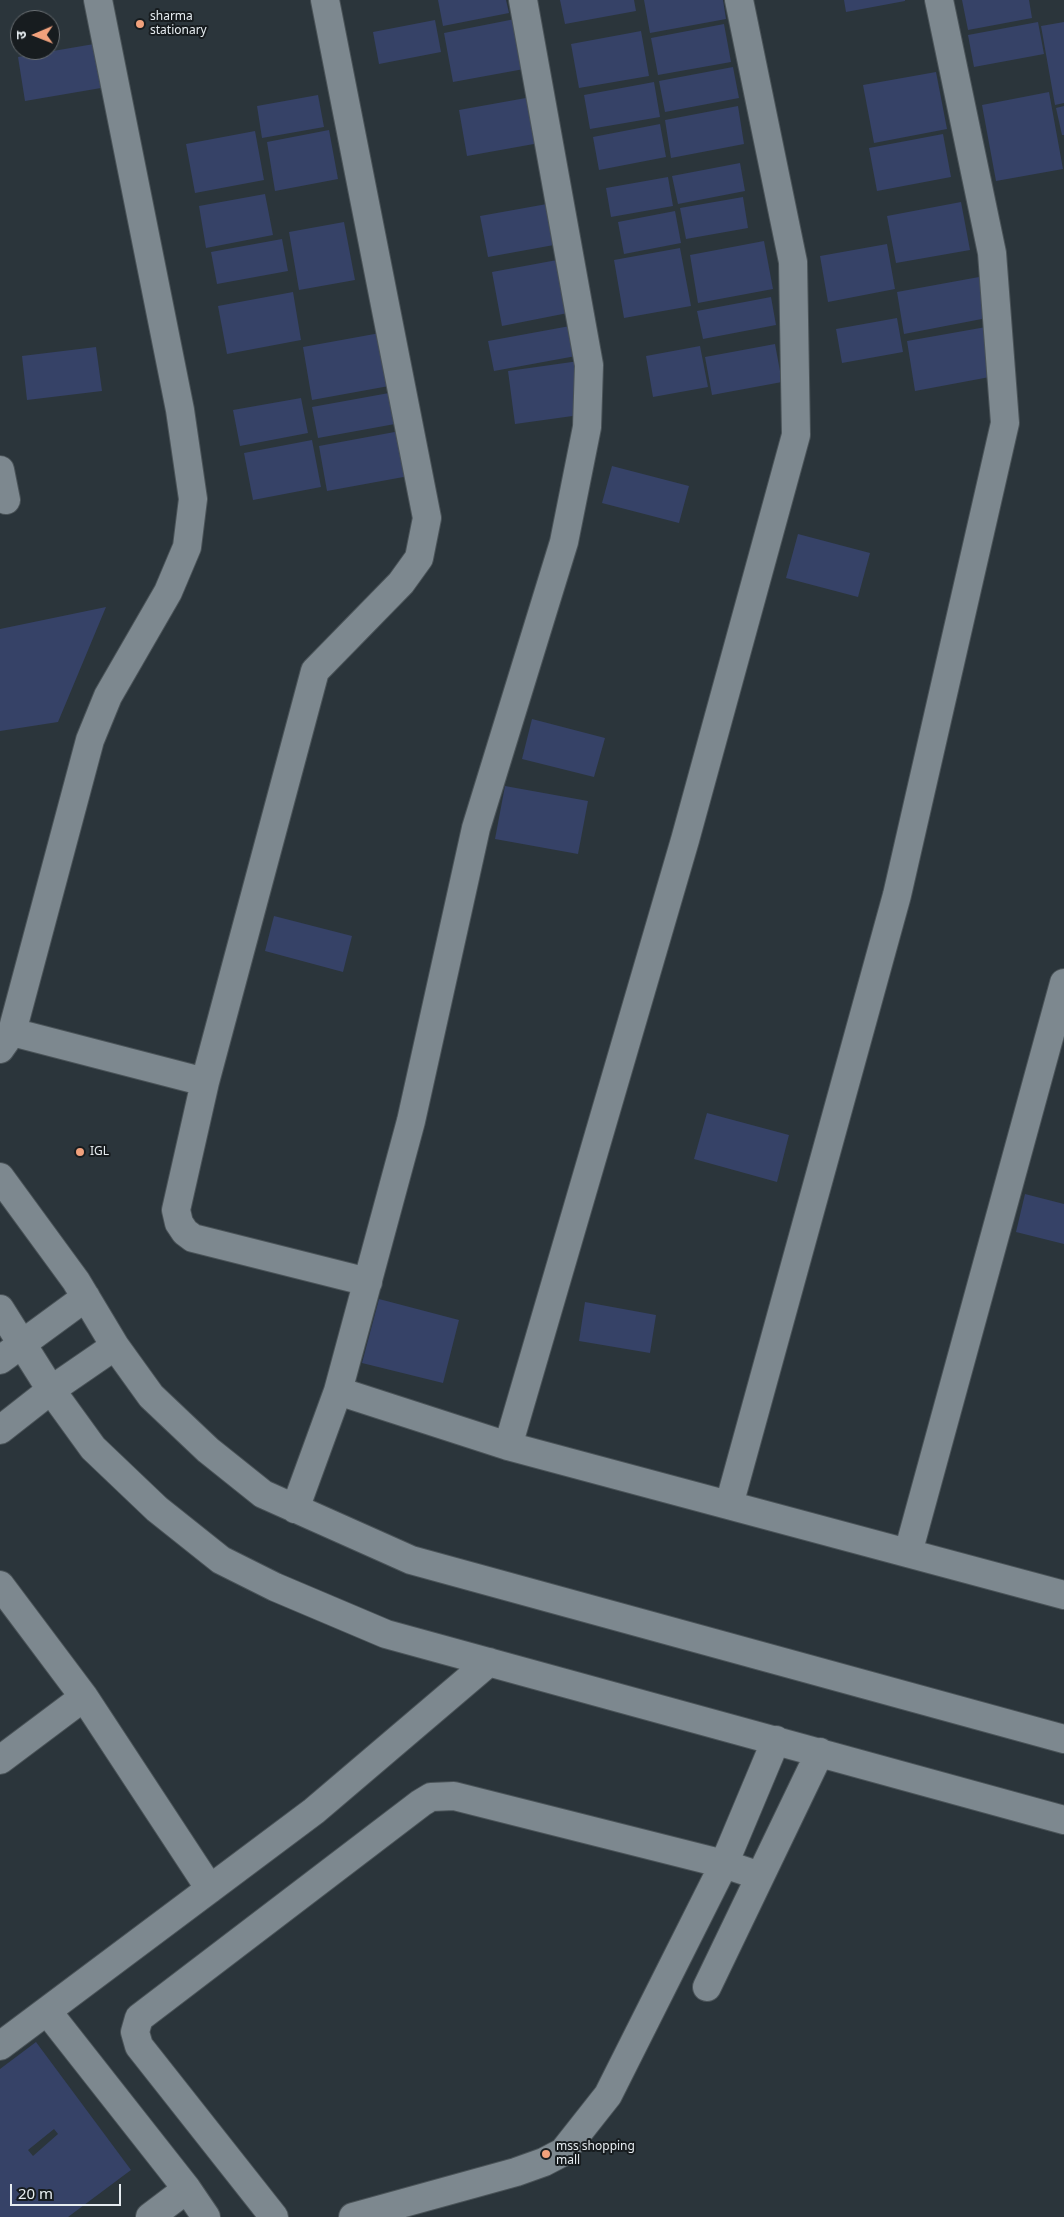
<!DOCTYPE html>
<html>
<head>
<meta charset="utf-8">
<style>
  body { margin:0 }
  #map { position:relative; width:1064px; height:2217px; overflow:hidden; background:#2b353b; font-family:"Noto Sans","Noto Sans Devanagari",sans-serif }
  canvas { display:block }
  .north { position:absolute; left:10px; top:10px; width:50px; height:50px; box-sizing:border-box; background:#171c1f; border:1px solid #6a6f73; border-radius:50%; rotate:269deg; font-size:14px; font-weight:700; line-height:20px; text-align:center; color:#e6ecf0 }
  .north::after { content:''; display:block; margin:auto; width:18px; height:22px; background:#f1a17c; clip-path:polygon(50% 0,100% 100%,50% 72%,0 100%) }
  .scale { position:absolute; left:10px; top:2184px; width:111px; height:22px; box-sizing:border-box; border:2px solid #e6ecf0; border-top:0; padding-left:6px; font-size:15px; line-height:18px; white-space:nowrap; color:#e6ecf0; -webkit-text-stroke:4px #171c1f; paint-order:stroke }
</style>
</head>
<body>
<div id="map">
<canvas width="1064" height="2217"></canvas>
<div class="north">उ</div>
<div class="scale">20 m</div>
</div>
<script>
const ctx = document.querySelector('canvas').getContext('2d');
ctx.lineJoin = 'round';
function fillPath(path, color) {
  ctx.fillStyle = color;
  ctx.fill(path, 'evenodd');
}
function shape(rows) {
  const path = new Path2D();
  for (const r of rows) {
    path.moveTo(r[0], r[1]);
    for (let i = 2; i < r.length; i += 2) path.lineTo(r[i], r[i + 1]);
  }
  return path;
}
function strokePath(path, color, width, dash) {
  ctx.strokeStyle = color;
  ctx.lineWidth = width;
  ctx.lineCap = dash ? 'butt' : 'round';
  ctx.setLineDash(dash || []);
  ctx.stroke(path);
}
function drawText(font, color, halo, rows, align = 'center') {
  ctx.font = font + ' "Noto Sans",sans-serif';
  ctx.lineWidth = 4;
  ctx.setLineDash([]);
  ctx.textBaseline = 'middle';
  ctx.strokeStyle = halo;
  ctx.fillStyle = color;
  for (const [text, x, y, turn = 0] of rows) {
    ctx.save();
    ctx.translate(x, y);
    ctx.rotate((+turn || 0) * Math.PI / 180);
    ctx.textAlign = isNaN(turn) ? turn : align;
    if (halo) ctx.strokeText(text, 0, 0);
    ctx.fillText(text, 0, 0);
    ctx.restore();
  }
}
const building = shape([
  [438,0,506,0,509,13,443,26],
  [560,0,634,0,636,11,565,24],
  [644,0,723,0,726,19,650,33],
  [844,0,905,0,905,1,846,12],
  [962,0,1029,0,1032,18,968,30],
  [515,19,524,69,453,82,444,33],
  [435,20,441,52,379,64,373,32],
  [1038,22,1044,54,974,67,968,35],
  [1064,22,1064,103,1055,105,1041,26],
  [724,24,731,62,658,75,651,38],
  [641,31,649,76,579,88,571,44],
  [94,44,101,88,25,101,18,57],
  [733,67,739,98,665,112,659,81],
  [936,72,947,129,874,143,863,85],
  [654,82,660,117,590,129,584,95],
  [1049,92,1063,169,996,181,982,105],
  [318,95,324,127,262,138,257,106],
  [537,96,545,142,467,156,459,110],
  [738,106,744,144,671,158,665,120],
  [1064,106,1064,135,1062,135,1056,108],
  [660,124,666,157,599,170,593,137],
  [329,130,338,179,275,191,267,142],
  [255,131,264,180,195,193,186,144],
  [943,134,951,177,877,191,869,148],
  [740,163,745,191,678,204,672,176],
  [668,177,673,206,611,217,606,188],
  [265,194,273,235,206,248,199,206],
  [743,197,748,228,686,239,680,208],
  [558,202,565,243,488,257,480,216],
  [961,202,970,250,896,263,887,216],
  [675,211,681,243,624,254,618,222],
  [344,222,355,280,299,290,289,232],
  [282,239,288,271,217,284,211,252],
  [764,241,773,289,698,303,690,255],
  [887,244,895,289,828,302,820,256],
  [680,248,691,306,624,318,614,260],
  [568,258,578,311,502,326,492,272],
  [979,277,987,318,904,334,897,292],
  [293,292,301,340,227,354,218,306],
  [771,297,776,325,703,339,697,311],
  [897,318,903,352,842,363,836,329],
  [570,326,576,356,494,371,488,341],
  [986,327,995,376,915,391,907,341],
  [380,333,389,386,312,400,303,347],
  [775,344,782,382,712,395,705,357],
  [700,346,708,387,653,397,646,356],
  [96,347,102,391,27,400,22,356],
  [579,361,587,414,515,424,508,371],
  [389,393,395,424,318,438,312,407],
  [301,398,308,433,240,446,233,410],
  [400,431,409,476,327,491,319,446],
  [312,440,321,487,253,500,244,453],
  [612,466,689,486,679,523,602,503],
  [798,534,870,553,858,597,786,578],
  [106,607,58,722,0,731,0,629],
  [532,719,605,738,594,777,522,759],
  [505,786,588,801,578,854,495,839],
  [274,916,352,936,343,972,265,951],
  [707,1113,789,1135,777,1182,694,1159],
  [1025,1194,1064,1204,1064,1244,1016,1232],
  [379,1299,459,1320,443,1383,362,1363],
  [585,1302,656,1315,650,1353,579,1341],
  [36,2042,131,2170,68,2217,0,2217,0,2069],
  [54,2129,58,2134,33,2156,28,2150]
]);
const minor = shape([
  [325,0,427,518,419,558,401,583,315,671,205,1082,176,1210,179,1223,185,1232,193,1238,368,1282],
  [523,0,589,365,587,427,564,542,476,828,411,1121,338,1391,508,1446,1064,1595],
  [0,470,6,500],
  [12,1032,205,1082],
  [0,1049,12,1032,90,740,108,696,168,592,187,547,193,499,180,410,98,0],
  [0,1177,76,1281,115,1346,151,1396,208,1450,263,1494,411,1560,1064,1739],
  [0,1309,51,1390,93,1448,157,1509,221,1560,275,1587,386,1634,1064,1820],
  [0,1360,86,1297],
  [0,1430,51,1390,115,1346],
  [508,1446,685,840,796,435,793,262,739,0],
  [729,1505,897,895,1005,423,992,253,939,0],
  [295,1509,338,1391],
  [908,1553,1064,983],
  [0,1585,84,1697,210,1889],
  [0,1760,84,1697],
  [707,1987,820,1752],
  [47,2011,187,2189,206,2217],
  [0,2046,314,1811,489,1662],
  [150,2217,187,2189],
  [274,2217,139,2046,135,2032,139,2018,421,1803,431,1797,454,1796,724,1864,760,1876],
  [353,2217,516,2172,544,2162,563,2152,608,2095,724,1864,776,1740]
]);
const markers = [
  [140,24,5,"#f1a17c"],
  [80,1152,5,"#f1a17c"],
  [546,2154,5,"#f1a17c"]
];
const poiNames = [
  ["sharma",150,17],
  ["stationary",150,31],
  ["IGL",90,1152],
  ["mss shopping",556,2147],
  ["mall",556,2161]
];
fillPath(building, '#364267');
strokePath(minor, '#4a5358', 30);
strokePath(minor, '#7d888f', 28);
for (const [x, y, r, color] of markers) {
  const dot = new Path2D();
  dot.arc(x, y, r, 0, 2 * Math.PI);
  ctx.fillStyle = color;
  ctx.fill(dot);
  strokePath(dot, '#171c1f', 2);
}
drawText('12px', '#e6ecf0', '#171c1f', poiNames, 'left');
</script>
</body>
</html>
